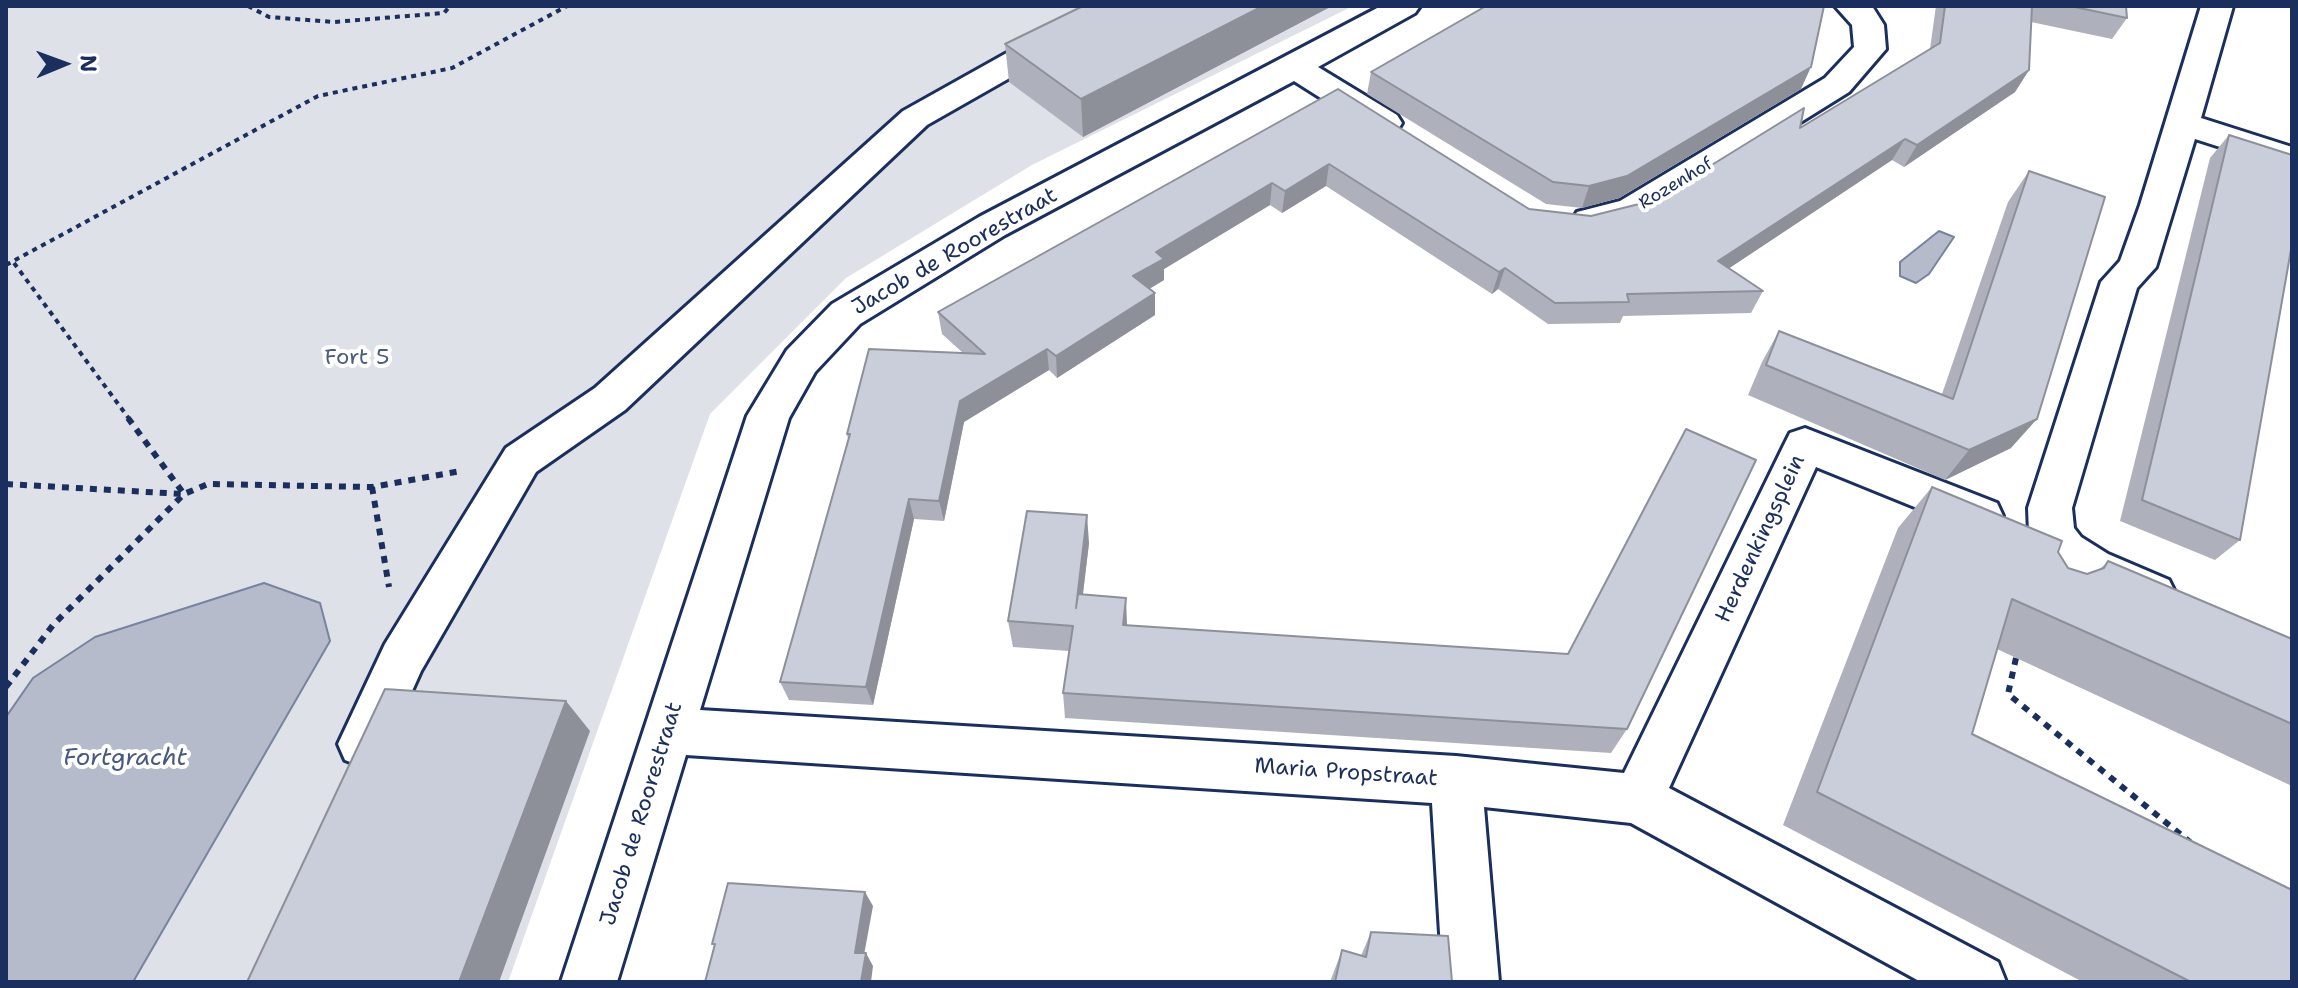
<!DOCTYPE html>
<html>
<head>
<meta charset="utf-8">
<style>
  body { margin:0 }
  #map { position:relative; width:2298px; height:988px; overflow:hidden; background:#fff; font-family:"Shantell Sans",sans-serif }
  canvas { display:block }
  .frame { position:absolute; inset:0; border:8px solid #1b2f5e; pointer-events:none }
  .north { position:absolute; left:24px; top:24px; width:80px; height:80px; -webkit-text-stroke:6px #fff; paint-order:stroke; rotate:89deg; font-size:22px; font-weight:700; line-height:32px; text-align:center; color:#1b2f5e }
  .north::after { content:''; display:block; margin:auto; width:28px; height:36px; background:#1b2f5e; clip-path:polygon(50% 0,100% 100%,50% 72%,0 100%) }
</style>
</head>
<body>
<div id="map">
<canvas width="2298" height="988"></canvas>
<div class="frame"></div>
<div class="north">N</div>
</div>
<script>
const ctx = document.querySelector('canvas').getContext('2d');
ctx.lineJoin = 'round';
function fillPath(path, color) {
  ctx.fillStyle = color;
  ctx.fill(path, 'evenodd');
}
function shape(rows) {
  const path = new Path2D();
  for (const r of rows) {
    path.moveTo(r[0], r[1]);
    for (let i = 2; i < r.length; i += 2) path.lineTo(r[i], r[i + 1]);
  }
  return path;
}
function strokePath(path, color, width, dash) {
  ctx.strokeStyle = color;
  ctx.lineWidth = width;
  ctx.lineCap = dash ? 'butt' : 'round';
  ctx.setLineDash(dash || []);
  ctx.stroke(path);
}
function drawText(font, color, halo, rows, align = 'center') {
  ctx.font = font + ' "Shantell Sans",sans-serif';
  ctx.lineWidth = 8;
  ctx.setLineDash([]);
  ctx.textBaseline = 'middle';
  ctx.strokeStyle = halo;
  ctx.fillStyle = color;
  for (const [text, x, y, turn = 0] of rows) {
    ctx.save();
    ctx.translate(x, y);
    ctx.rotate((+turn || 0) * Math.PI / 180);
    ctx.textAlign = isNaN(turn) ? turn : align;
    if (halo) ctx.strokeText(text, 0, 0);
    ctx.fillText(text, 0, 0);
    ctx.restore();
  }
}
const green = shape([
  [6,6,1353,6,1032,165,846,278,710,414,508,982,6,982]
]);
const water = shape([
  [1939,231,1954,237,1929,274,1916,283,1900,276,1900,262,1939,231],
  [264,583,320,603,330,641,133,982,6,982,6,717,33,678,95,637,264,583]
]);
const pathFar1 = shape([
  [248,6,269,17,334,22,444,13,450,6],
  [14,263,130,420],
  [6,265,318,96,452,68,567,6]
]);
const path = shape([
  [128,418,184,494],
  [6,484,183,494],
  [372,487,389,587],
  [2016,658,2008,694,2190,842],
  [6,687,53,625,184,494,208,484,372,487,461,471]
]);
const minor = shape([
  [1102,6,1143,6,1138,13,1043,59,927,125,625,410,536,472,421,671,381,760,363,767,345,760,338,744,385,644,506,448,595,388,903,111,1021,45,1102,6],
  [1381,6,1420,6,1415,13,1318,67,1397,115,1402,123,1397,131,1385,134,1373,131,1294,81,1005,235,860,324,815,372,789,418,700,710,1456,756,1624,773,1784,445,1790,433,1805,428,1997,503,2003,516,1997,529,1981,534,1816,467,1669,788,1998,962,2006,982,1921,982,1631,823,1484,807,1499,982,1443,982,1432,803,686,755,617,982,561,982,747,416,787,350,832,304,979,217,1381,6],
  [1835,6,1872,6,1884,25,1886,49,1849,92,1645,219,1590,233,1577,230,1572,221,1577,212,1620,201,1825,78,1854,47,1852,25,1835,6],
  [2201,6,2233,6,2201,118,2292,147,2292,170,2195,139,2156,267,2137,288,2072,508,2074,528,2081,537,2108,554,2169,580,2176,594,2169,608,2153,614,2076,582,2049,563,2029,533,2028,508,2101,282,2120,261,2140,205,2201,6]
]);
const wall = shape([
  [1083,6,1332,6,1083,137,1009,82,1005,44],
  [1936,6,2126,6,2127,18,2112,39,2031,22,2029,70,2015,92,1904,167,1892,160,1729,268,1763,291,1751,313,1623,316,1620,323,1548,324,1498,289,1492,294,1326,186,1282,213,1270,205,1164,269,1164,280,1149,289,1155,315,1057,378,1049,370,964,422,944,521,914,519,873,705,789,700,780,682,848,439,847,434,963,353,942,334,938,312,1338,89,1529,209,1591,216,1655,200,1800,128,1930,49],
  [1371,72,1801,89,1619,198,1582,208,1546,204,1367,94],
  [2229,135,2240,540,2215,560,2120,521,2210,158],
  [2029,171,2011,448,1945,480,1748,395,1762,362,1779,331,1942,394,2008,202],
  [1932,487,2058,552,2068,568,2087,574,2099,570,2108,561,2292,639,2292,786,1997,649,1972,734,2292,982,2083,982,1783,825,1898,528],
  [1089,543,1083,594,1127,626,1627,729,1611,753,1065,718,1063,693,1069,651,1013,647,1008,621],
  [1371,932,1452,982,1330,982,1342,950,1361,956]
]);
const shadedWall = shape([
  [1263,6,1332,6,1083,137,1081,99],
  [1811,67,1801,89,1619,198,1582,208,1589,186],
  [2029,70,2015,92,1904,167,1917,145],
  [1905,139,1892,160,1707,283,1718,261],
  [1329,164,1326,186,1282,213,1285,191],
  [1272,183,1270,205,1164,269,1164,280,1134,298,1133,276,1156,252],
  [1505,268,1498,289,1492,294,1499,272],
  [1155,293,1155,315,1057,378,1056,356],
  [1047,349,1049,370,964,422,944,521,939,501,960,401],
  [2037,419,2011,448,1945,480,1969,450],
  [909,499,914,519,873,705,866,687],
  [1087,515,1089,543,1078,634,1076,608],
  [1126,598,1127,624,1124,651,1123,625],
  [566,701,590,731,499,982,459,982],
  [865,892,873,906,862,966,855,953],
  [866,953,873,966,871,982,861,982]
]);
const building = shape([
  [1083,6,1263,6,1081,99,1005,44,1083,6],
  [1486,6,1824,6,1811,67,1627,176,1589,186,1553,182,1371,72,1486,6],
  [1945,6,2032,6,2029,70,1917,145,1905,139,1718,261,1763,291,1627,294,1629,302,1555,303,1505,268,1499,272,1329,164,1285,191,1272,183,1156,252,1164,259,1133,276,1155,293,1056,356,1047,349,960,401,939,501,909,499,866,687,780,682,850,434,847,434,869,349,985,354,938,312,1338,89,1529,209,1591,216,1655,200,1804,108,1800,128,1940,43,1945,6],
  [2070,6,2126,6,2127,18,2070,6],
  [2229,135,2292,155,2292,244,2240,540,2142,500,2229,135],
  [2029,171,2105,197,2037,419,1969,450,1766,365,1779,331,1953,399,2029,171],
  [1686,429,1756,460,1627,729,1063,693,1073,626,1008,621,1027,511,1087,515,1076,608,1078,594,1126,598,1123,625,1568,654,1686,429],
  [1932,487,2062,541,2058,552,2068,568,2087,574,2104,568,2108,561,2292,639,2292,724,2012,599,1972,734,2292,890,2292,982,2191,982,1817,792,1932,487],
  [385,689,566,701,459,982,247,982,385,689],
  [728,883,865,892,855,953,866,953,861,982,705,982,715,944,712,944,728,883],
  [1371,932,1448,936,1452,982,1335,982,1342,950,1366,957,1371,932]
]);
const farStreetnames = [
  ["Rozenhof",1676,184,-31]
];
const streetNames = [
  ["Jacob de Roorestraat",955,252,-30],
  ["Herdenkingsplein",1761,539,-65],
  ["Maria Propstraat",1346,773,4],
  ["Jacob de Roorestraat",642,814,-73]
];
const parkNames = [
  ["Fort 5",357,358]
];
const waterNames = [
  ["Fortgracht",125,759]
];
fillPath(green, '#dee1e7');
fillPath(water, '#b5bbca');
strokePath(water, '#77839f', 2);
strokePath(minor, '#1b2f5e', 6);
strokePath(pathFar1, '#1b2f5e', 4, [5, 5]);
strokePath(path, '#1b2f5e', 6, [7, 7]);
fillPath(minor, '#fff');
fillPath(wall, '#aeb1bb');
fillPath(shadedWall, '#8d9099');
fillPath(building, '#caceda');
strokePath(building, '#8d9099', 2);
drawText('18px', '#1b2f5e', '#fff', farStreetnames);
drawText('22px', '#1b2f5e', '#fff', streetNames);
drawText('22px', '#4c5c80', '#fff', parkNames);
drawText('italic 24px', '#49597e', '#fff', waterNames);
</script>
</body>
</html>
